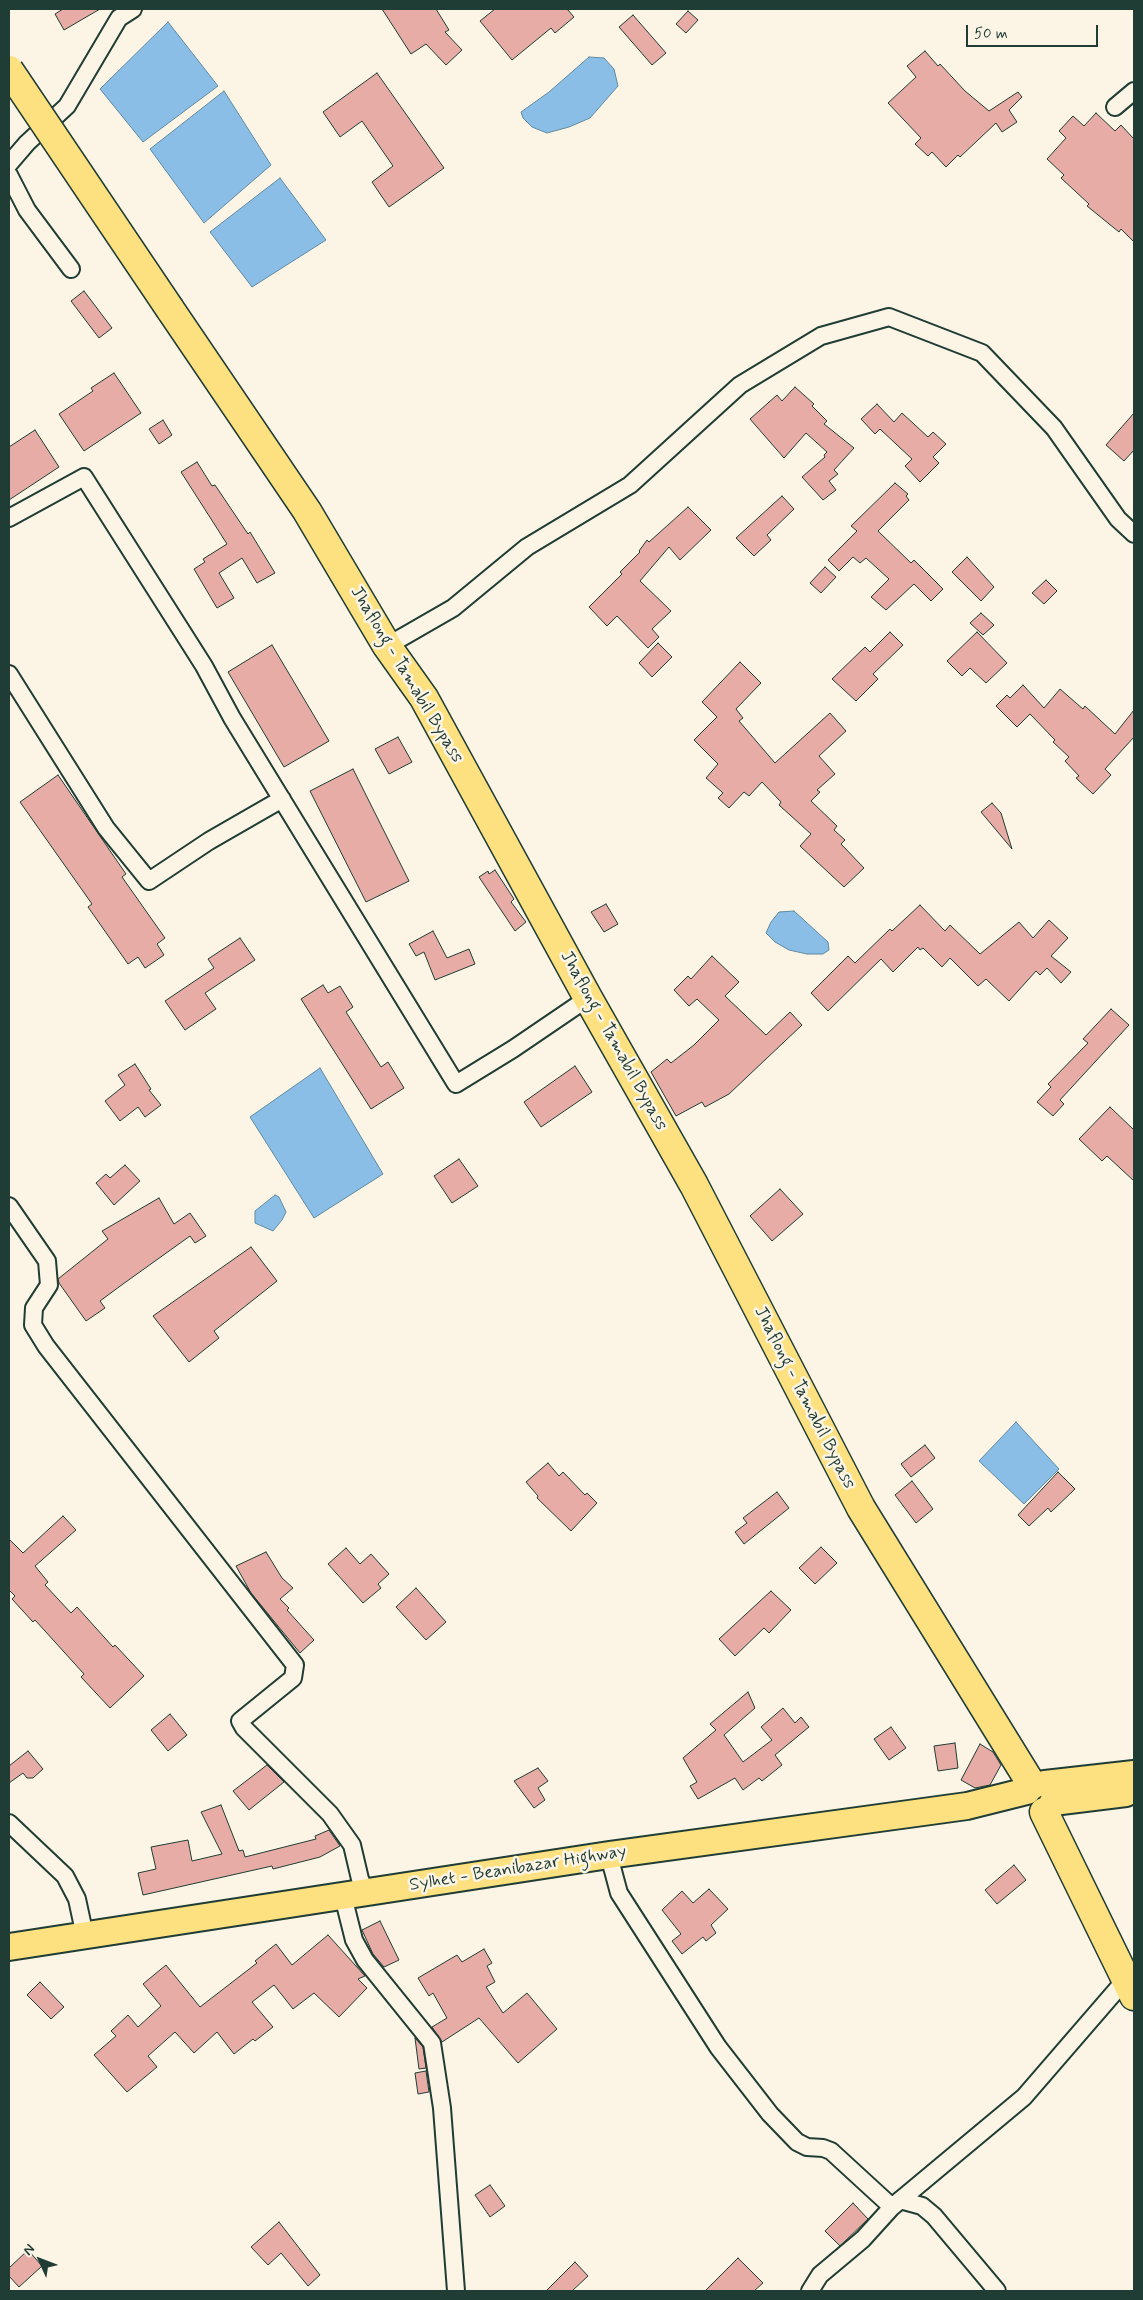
<!DOCTYPE html>
<html>
<head>
<meta charset="utf-8">
<style>
  body { margin:0 }
  #map { position:relative; width:1143px; height:2300px; overflow:hidden; background:#fcf5e5; font-family:Mynerve,sans-serif }
  canvas { display:block }
  .frame { position:absolute; inset:0; border:10px solid #1f3d34; pointer-events:none }
  .north { position:absolute; left:15px; top:2235px; width:50px; height:50px; -webkit-text-stroke:4px #fcf5e5; paint-order:stroke; rotate:313deg; font-size:14px; font-weight:700; line-height:20px; text-align:center; color:#1f3d34 }
  .north::after { content:''; display:block; margin:auto; width:18px; height:22px; background:#1f3d34; clip-path:polygon(50% 0,100% 100%,50% 72%,0 100%) }
  .scale { position:absolute; left:966px; top:25px; width:132px; height:22px; box-sizing:border-box; border:2px solid #1f3d34; border-top:0; padding-left:6px; font-size:15px; line-height:18px; white-space:nowrap; color:#1f3d34; -webkit-text-stroke:4px #fcf5e5; paint-order:stroke }
</style>
</head>
<body>
<div id="map">
<canvas width="1143" height="2300"></canvas>
<div class="frame"></div>
<div class="north">N</div>
<div class="scale">50 m</div>
</div>
<script>
const ctx = document.querySelector('canvas').getContext('2d');
ctx.lineJoin = 'round';
function fillPath(path, color) {
  ctx.fillStyle = color;
  ctx.fill(path, 'evenodd');
}
function shape(rows) {
  const path = new Path2D();
  for (const r of rows) {
    path.moveTo(r[0], r[1]);
    for (let i = 2; i < r.length; i += 2) path.lineTo(r[i], r[i + 1]);
  }
  return path;
}
function strokePath(path, color, width, dash) {
  ctx.strokeStyle = color;
  ctx.lineWidth = width;
  ctx.lineCap = dash ? 'butt' : 'round';
  ctx.setLineDash(dash || []);
  ctx.stroke(path);
}
function drawText(font, color, halo, rows, align = 'center') {
  ctx.font = font + ' Mynerve,sans-serif';
  ctx.lineWidth = 5;
  ctx.setLineDash([]);
  ctx.textBaseline = 'middle';
  ctx.strokeStyle = halo;
  ctx.fillStyle = color;
  for (const [text, x, y, turn = 0] of rows) {
    ctx.save();
    ctx.translate(x, y);
    ctx.rotate((+turn || 0) * Math.PI / 180);
    ctx.textAlign = isNaN(turn) ? turn : align;
    if (halo) ctx.strokeText(text, 0, 0);
    ctx.fillText(text, 0, 0);
    ctx.restore();
  }
}
const water = shape([
  [168,22,218,86,143,142,100,89,168,22],
  [589,57,604,58,614,69,618,86,590,118,569,127,547,133,532,127,523,118,521,112,549,92,589,57],
  [224,91,271,165,204,223,150,149,224,91],
  [280,178,326,240,252,287,210,232,280,178],
  [794,911,828,942,829,950,823,954,807,954,789,950,775,942,766,933,771,922,779,912,794,911],
  [320,1068,383,1174,314,1218,250,1117,320,1068],
  [275,1195,279,1197,286,1212,282,1220,273,1231,255,1223,255,1211,275,1195],
  [1016,1422,1059,1469,1024,1504,979,1461,1016,1422]
]);
const building = shape([
  [63,9,100,9,64,30,55,14,63,9],
  [382,9,436,9,449,30,445,32,462,50,446,65,426,44,411,54,382,9],
  [495,9,567,9,574,17,555,33,551,28,512,60,480,21,495,9],
  [688,11,698,20,686,33,676,24,688,11],
  [633,15,666,53,652,65,619,27,633,15],
  [925,51,938,66,940,64,965,91,989,111,1018,92,1022,97,1009,110,1017,122,1002,132,996,123,960,157,958,155,946,167,932,152,928,156,915,144,921,138,888,103,916,77,907,66,925,51],
  [377,73,444,168,389,207,372,182,393,166,362,121,340,137,323,112,377,73],
  [1096,113,1115,131,1121,125,1134,139,1134,242,1121,229,1119,232,1087,206,1089,204,1061,178,1064,175,1047,159,1066,138,1059,131,1073,116,1084,126,1096,113],
  [84,291,112,328,99,338,71,301,84,291],
  [114,373,141,413,84,451,59,414,93,391,91,388,114,373],
  [795,387,814,404,812,406,827,421,824,424,854,448,834,470,838,474,829,481,836,490,823,500,802,477,825,457,824,455,827,452,806,433,784,458,750,419,777,395,782,401,795,387],
  [877,404,894,422,902,413,928,437,933,432,946,444,933,457,939,463,920,482,905,466,912,459,880,429,875,434,861,419,877,404],
  [1134,413,1134,450,1124,461,1106,445,1134,413],
  [163,420,172,435,159,444,149,429,163,420],
  [35,430,59,467,9,500,9,447,35,430],
  [197,462,212,486,215,485,248,534,250,532,275,573,257,583,242,558,219,573,234,598,217,608,194,569,205,562,203,559,227,544,181,472,197,462],
  [895,483,908,494,906,496,909,500,878,531,911,563,914,560,943,589,931,601,914,584,886,610,871,597,889,579,866,558,860,563,853,557,839,571,828,560,857,531,851,526,895,483],
  [782,496,794,509,767,535,771,540,754,556,736,538,782,496],
  [688,507,711,530,680,560,669,547,640,581,671,611,652,629,659,637,648,648,617,616,607,626,589,607,622,574,620,572,640,552,639,551,647,540,649,542,688,507],
  [967,557,994,587,981,601,952,572,967,557],
  [825,567,836,577,821,593,810,583,825,567],
  [1046,580,1057,591,1044,604,1032,593,1046,580],
  [981,613,994,625,983,635,970,623,981,613],
  [890,632,903,645,873,674,878,679,856,701,832,679,865,647,870,652,890,632],
  [977,632,1007,663,986,683,970,668,962,676,947,661,977,632],
  [658,643,672,657,652,677,639,663,658,643],
  [272,645,329,741,284,767,228,672,272,645],
  [740,662,761,683,736,709,743,718,739,721,775,763,830,713,846,731,819,756,835,774,817,790,820,792,811,801,837,826,834,830,845,840,841,844,864,868,844,887,800,846,811,834,779,805,781,802,762,782,749,796,744,792,729,808,718,798,723,793,706,778,718,764,694,740,717,717,702,702,740,662],
  [1023,685,1044,708,1060,689,1083,709,1085,706,1115,734,1134,710,1134,737,1105,769,1111,775,1093,794,1076,778,1079,776,1065,761,1069,757,1053,742,1055,740,1030,714,1017,727,996,706,1007,695,1010,698,1023,685],
  [398,737,412,762,389,774,375,749,398,737],
  [353,769,409,881,366,902,310,791,353,769],
  [58,775,126,874,122,877,165,938,157,944,164,955,145,968,138,957,128,964,88,907,92,904,20,802,58,775],
  [992,803,1001,813,1012,849,981,812,992,803],
  [495,870,514,899,511,902,526,922,515,931,479,877,488,871,489,874,495,870],
  [606,904,618,924,604,932,591,912,606,904],
  [920,905,945,931,950,925,980,954,1019,922,1033,938,1049,920,1068,938,1051,956,1071,972,1061,983,1047,968,1040,975,1036,971,1009,1001,986,979,978,986,950,958,942,967,923,948,920,950,918,947,893,972,881,959,828,1011,811,993,848,956,855,963,890,929,892,931,920,905],
  [433,931,447,958,469,949,475,964,435,980,424,952,416,956,409,944,433,931],
  [240,938,255,960,205,993,216,1009,185,1030,165,1001,214,968,208,959,240,938],
  [712,956,739,982,725,996,766,1035,790,1012,802,1025,729,1094,705,1107,702,1102,676,1116,651,1072,667,1059,671,1063,694,1045,719,1020,697,999,689,1006,674,990,688,976,691,979,712,956],
  [323,985,328,993,340,986,353,1007,346,1012,381,1067,388,1062,404,1088,371,1109,301,999,323,985],
  [1111,1009,1129,1025,1060,1100,1064,1104,1053,1116,1037,1102,1051,1087,1048,1084,1088,1043,1083,1039,1111,1009],
  [135,1064,151,1089,149,1090,161,1105,145,1117,138,1107,120,1121,105,1101,125,1085,118,1075,135,1064],
  [575,1066,592,1092,541,1127,524,1102,575,1066],
  [1110,1107,1134,1130,1134,1181,1107,1156,1102,1161,1079,1139,1110,1107],
  [459,1159,478,1186,452,1203,434,1176,459,1159],
  [125,1165,140,1181,114,1205,96,1183,106,1174,110,1178,125,1165],
  [780,1189,803,1214,772,1241,750,1216,780,1189],
  [159,1198,174,1224,190,1213,206,1236,195,1243,190,1236,123,1284,100,1301,105,1308,86,1321,59,1283,58,1279,108,1239,102,1231,159,1198],
  [251,1247,277,1281,214,1331,219,1338,189,1362,153,1316,251,1247],
  [925,1445,935,1458,911,1477,901,1464,925,1445],
  [548,1463,559,1476,563,1472,585,1495,587,1493,597,1503,571,1531,537,1498,538,1496,526,1482,548,1463],
  [1058,1472,1075,1489,1051,1512,1048,1508,1029,1526,1018,1515,1058,1472],
  [912,1481,933,1509,916,1523,895,1495,912,1481],
  [777,1492,789,1508,744,1544,735,1532,747,1523,743,1518,777,1492],
  [63,1516,76,1530,35,1566,48,1582,45,1585,71,1613,77,1607,113,1647,115,1645,144,1676,110,1708,81,1677,84,1674,35,1620,33,1622,12,1599,15,1596,9,1590,9,1539,23,1553,63,1516],
  [821,1547,837,1563,815,1584,799,1568,821,1547],
  [346,1548,360,1564,371,1554,389,1574,378,1584,381,1588,363,1603,328,1564,346,1548],
  [266,1552,282,1578,293,1588,280,1599,289,1608,287,1610,314,1640,300,1653,251,1593,236,1566,266,1552],
  [416,1588,446,1622,426,1640,396,1607,416,1588],
  [771,1591,791,1610,769,1633,764,1628,735,1656,719,1639,771,1591],
  [748,1692,755,1708,724,1735,743,1762,772,1740,761,1727,783,1708,795,1723,801,1717,809,1727,775,1755,782,1765,762,1781,759,1778,743,1790,735,1778,698,1799,690,1786,697,1782,683,1758,716,1730,710,1724,748,1692],
  [170,1714,187,1735,168,1751,151,1730,170,1714],
  [891,1727,906,1748,889,1760,874,1739,891,1727],
  [955,1743,958,1768,938,1771,934,1746,955,1743],
  [980,1744,993,1752,1001,1765,990,1785,975,1788,961,1780,980,1744],
  [28,1751,43,1769,33,1778,27,1778,23,1773,9,1783,9,1766,28,1751],
  [267,1765,284,1782,249,1810,233,1791,267,1765],
  [538,1768,548,1781,538,1788,545,1800,534,1808,514,1781,538,1768],
  [221,1805,239,1851,243,1850,245,1857,316,1839,315,1836,329,1830,340,1846,320,1857,273,1869,272,1866,143,1895,138,1873,156,1869,151,1847,188,1840,192,1861,222,1854,201,1812,221,1805],
  [1014,1865,1026,1880,997,1904,985,1890,1014,1865],
  [709,1889,728,1909,711,1925,716,1933,706,1941,703,1937,682,1954,672,1941,681,1934,662,1910,682,1891,693,1903,709,1889],
  [380,1921,399,1960,384,1967,373,1954,362,1930,380,1921],
  [328,1935,365,1976,358,1979,367,1988,339,2017,314,1993,293,2009,274,1985,252,2002,273,2027,255,2041,253,2039,234,2054,217,2032,194,2053,175,2032,148,2056,157,2067,127,2092,94,2055,116,2036,111,2031,128,2015,138,2027,161,2006,143,1984,166,1965,200,2007,257,1963,255,1961,276,1944,292,1965,328,1935],
  [484,1949,492,1963,487,1966,495,1982,486,1987,503,2013,527,1993,557,2029,518,2063,479,2018,442,2042,432,2027,447,2018,433,1993,429,1996,418,1978,457,1955,462,1962,484,1949],
  [40,1982,64,2007,51,2019,27,1995,40,1982],
  [415,2038,423,2047,426,2068,419,2069,415,2038],
  [426,2071,429,2092,418,2094,415,2073,426,2071],
  [490,2185,505,2206,490,2217,475,2195,490,2185],
  [853,2203,868,2219,840,2246,825,2231,853,2203],
  [279,2222,320,2275,308,2286,281,2253,268,2265,251,2247,279,2222],
  [28,2250,42,2266,19,2287,9,2276,9,2268,28,2250],
  [738,2258,763,2283,754,2291,705,2291,738,2258],
  [575,2262,588,2276,572,2291,546,2291,575,2262]
]);
const minor = shape([
  [1115,107,1134,91],
  [9,164,27,143,67,106,119,18,133,9],
  [9,175,27,210,71,269],
  [9,518,84,477,204,666,232,718,456,1084,513,1049,588,998],
  [387,646,453,608,527,547,630,485,740,385,821,336,889,317,982,353,1054,428,1118,519,1134,534],
  [9,674,106,828,149,881,209,841,282,799],
  [9,1206,47,1261,49,1285,34,1308,33,1325,46,1346,295,1665,293,1678,240,1721,244,1728,330,1814,352,1845,360,1879,366,1892],
  [9,1823,65,1876,77,1899,85,1936],
  [612,1867,619,1893,718,2047,770,2114,797,2142,807,2147,823,2148,831,2151,892,2207,1024,2097,1126,1979],
  [346,1908,354,1940,365,1960,432,2043,442,2108,456,2291],
  [900,2200,922,2206,934,2216,997,2291],
  [810,2291,820,2275,863,2239,892,2207]
]);
const primary = shape([
  [1045,1784,1134,1774],
  [1053,1802,1126,1793],
  [9,1947,609,1855,967,1806,1027,1791]
]);
const trunk = shape([
  [170,309,307,511,387,646,424,698,588,998,694,1185,861,1508,1032,1785],
  [1044,1812,1134,1996]
]);
const trunkBridge = shape([
  [9,70,170,309]
]);
const streetNames = [
  ["Jhaflong - Tamabil Bypass",406,675,59],
  ["Jhaflong - Tamabil Bypass",613,1041,61],
  ["Jhaflong - Tamabil Bypass",804,1398,63],
  ["Sylhet - Beanibazar Highway",518,1869,-9]
];
fillPath(water, '#8abee7');
strokePath(water, '#5f8a9f', 1);
fillPath(building, '#e7aca5');
strokePath(building, '#1f3d34', 1);
strokePath(minor, '#1f3d34', 20);
strokePath(primary, '#1f3d34', 30);
strokePath(trunk, '#1f3d34', 31);
strokePath(minor, '#fcf5e5', 16);
strokePath(primary, '#fde080', 26);
strokePath(trunk, '#fde080', 28);
strokePath(trunkBridge, '#1f3d34', 31, []);
strokePath(trunkBridge, '#fde080', 28);
drawText('18px', '#1f3d34', '#fcf5e5', streetNames);
</script>
</body>
</html>
